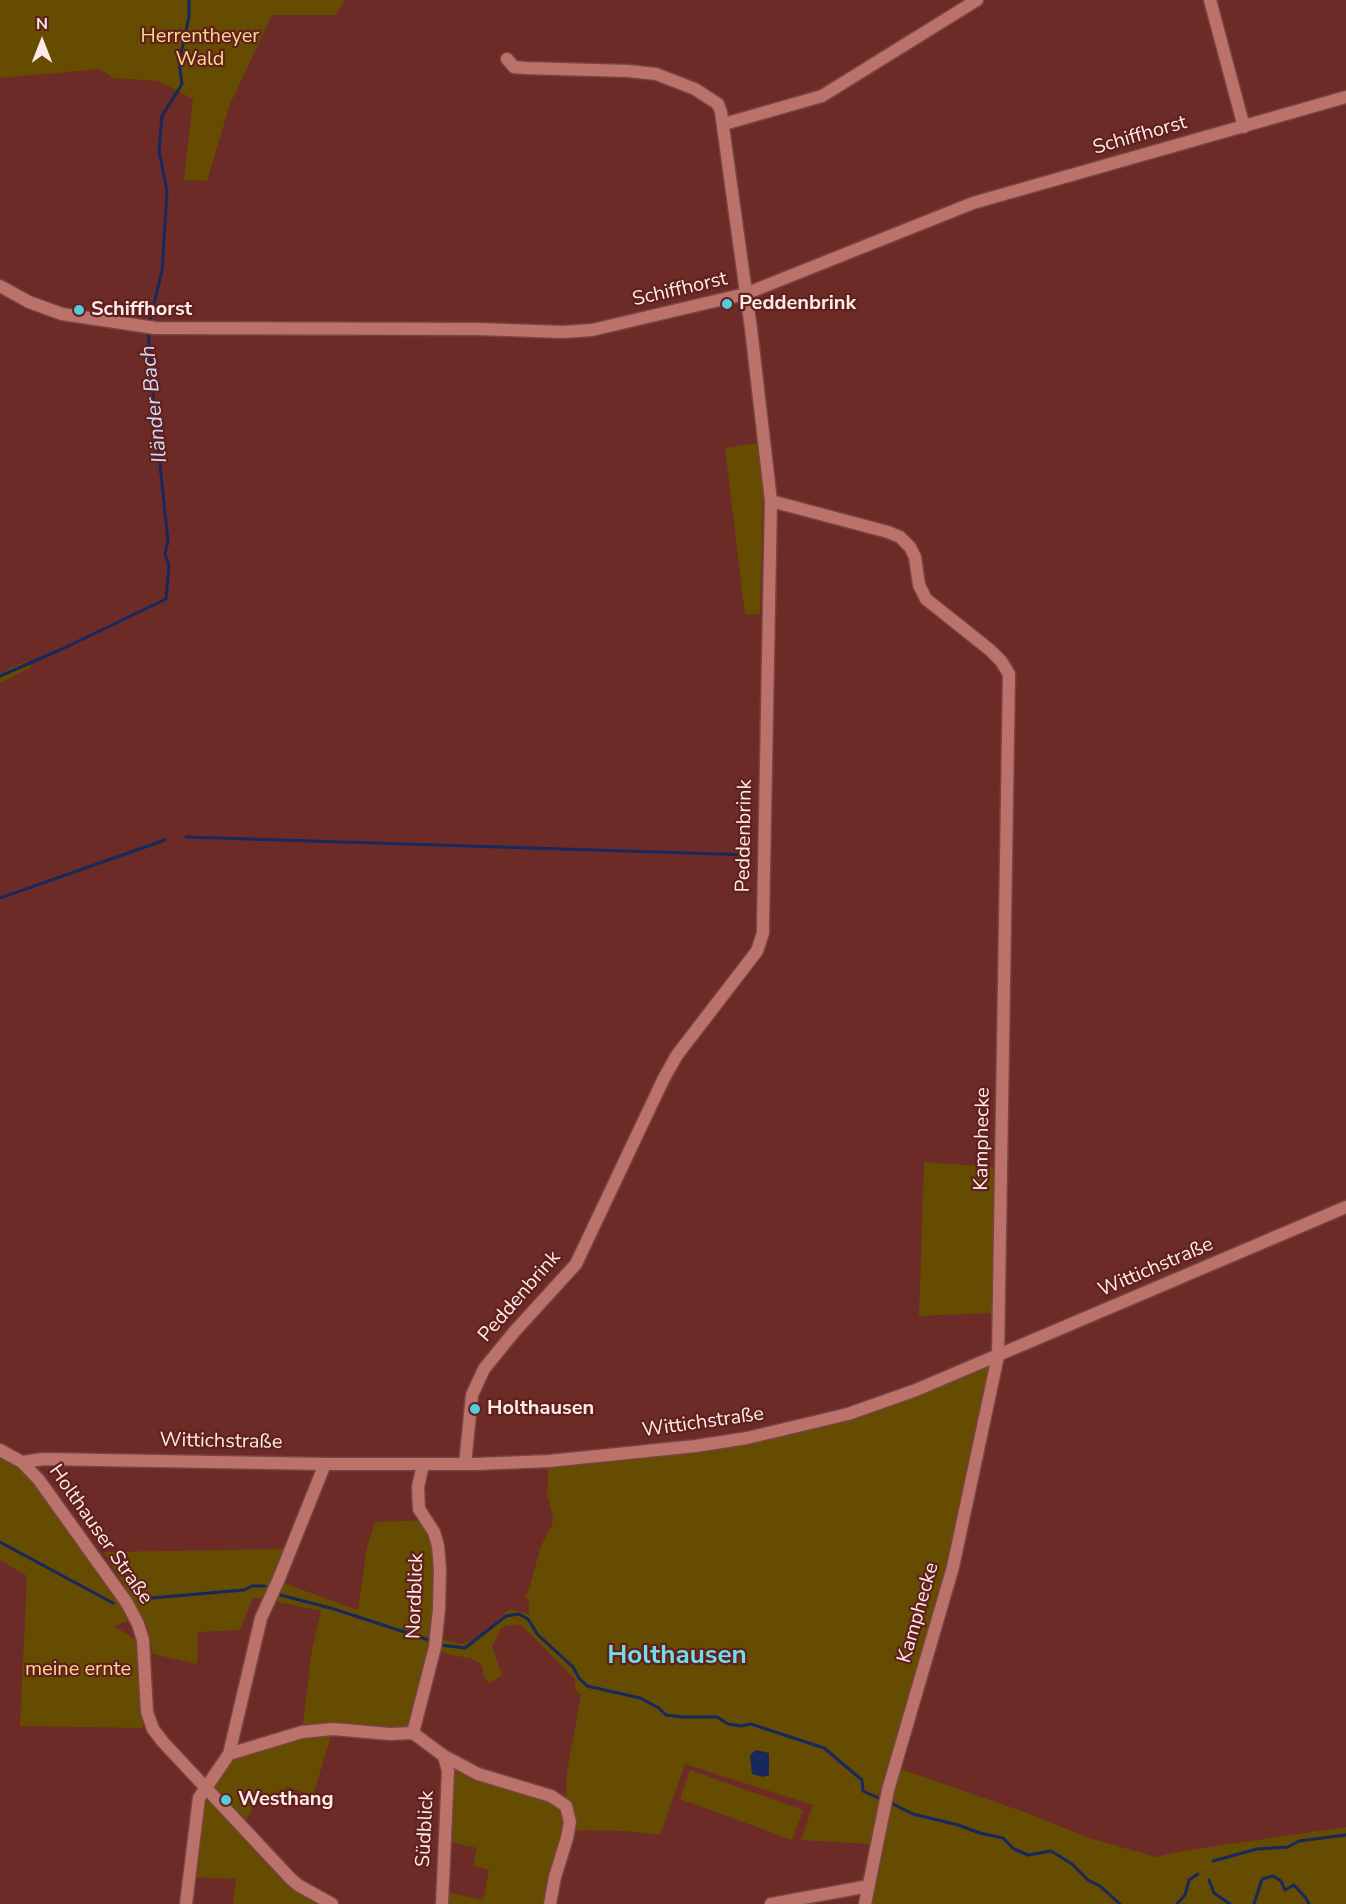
<!DOCTYPE html>
<html>
<head>
<meta charset="utf-8">
<style>
  body { margin:0 }
  #map { position:relative; width:1346px; height:1904px; overflow:hidden; background:#6c2b27; font-family:"Nunito Sans",sans-serif }
  canvas { display:block }
  .north { position:absolute; left:12px; top:12px; width:60px; height:60px; -webkit-text-stroke:4px #60201c; paint-order:stroke; rotate:0deg; font-size:16px; font-weight:700; line-height:24px; text-align:center; color:#fcebe8 }
  .north::after { content:''; display:block; margin:auto; width:21px; height:27px; background:#fcebe8; clip-path:polygon(50% 0,100% 100%,50% 72%,0 100%) }
</style>
</head>
<body>
<div id="map">
<canvas width="1346" height="1904"></canvas>
<div class="north">N</div>
</div>
<script>
const ctx = document.querySelector('canvas').getContext('2d');
ctx.lineJoin = 'round';
function fillPath(path, color) {
  ctx.fillStyle = color;
  ctx.fill(path, 'evenodd');
}
function shape(rows) {
  const path = new Path2D();
  for (const r of rows) {
    path.moveTo(r[0], r[1]);
    for (let i = 2; i < r.length; i += 2) path.lineTo(r[i], r[i + 1]);
  }
  return path;
}
function strokePath(path, color, width, dash) {
  ctx.strokeStyle = color;
  ctx.lineWidth = width;
  ctx.lineCap = dash ? 'butt' : 'round';
  ctx.setLineDash(dash || []);
  ctx.stroke(path);
}
function drawText(font, color, halo, rows, align = 'center') {
  ctx.font = font + ' "Nunito Sans",sans-serif';
  ctx.lineWidth = 4.5;
  ctx.setLineDash([]);
  ctx.textBaseline = 'middle';
  ctx.strokeStyle = halo;
  ctx.fillStyle = color;
  for (const [text, x, y, turn = 0] of rows) {
    ctx.save();
    ctx.translate(x, y);
    ctx.rotate((+turn || 0) * Math.PI / 180);
    ctx.textAlign = isNaN(turn) ? turn : align;
    if (halo) ctx.strokeText(text, 0, 0);
    ctx.fillText(text, 0, 0);
    ctx.restore();
  }
}
const green = shape([
  [0,0,346,0,335,15,272,15,230,104,207,181,184,180,193,99,158,81,113,78,100,69,0,78],
  [757,443,763,493,760,614,745,615,725,448],
  [27,661,31,667,0,683,0,673],
  [924,1162,994,1167,992,1313,919,1316],
  [998,1356,974,1469,895,1767,1027,1813,1089,1838,1156,1857,1183,1851,1346,1827,1346,1904,865,1904,869,1886,862,1879,871,1844,801,1840,813,1805,685,1764,660,1835,624,1831,569,1830,550,1904,442,1904,442,1891,483,1900,489,1870,473,1866,477,1848,445,1841,447,1763,566,1805,567,1771,581,1695,575,1690,575,1679,520,1624,502,1627,492,1646,502,1675,489,1684,484,1676,481,1664,472,1659,435,1651,413,1733,333,1729,313,1796,287,1787,278,1805,260,1796,241,1828,267,1854,332,1904,233,1904,236,1879,192,1877,199,1798,229,1754,302,1731,312,1649,321,1611,253,1597,240,1630,198,1632,197,1664,153,1654,147,1624,104,1552,288,1549,278,1581,358,1610,367,1547,375,1522,425,1520,434,1532,437,1635,445,1640,461,1644,471,1641,479,1636,510,1609,529,1614,529,1599,524,1598,529,1589,541,1546,552,1525,553,1517,547,1494,549,1461,802,1426],
  [0,1453,21,1465,133,1619,114,1626,136,1640,143,1728,20,1726,27,1576,0,1560],
  [690,1770,803,1810,792,1840,680,1799]
]);
const water = shape([
  [756,1750,769,1753,769,1775,763,1777,752,1774,750,1755]
]);
const stream = shape([
  [149,324,162,271,167,191,159,151,162,116,182,84,179,62,189,17,189,0],
  [0,676,60,650,166,599,169,566,165,554,168,541,155,417,148,330],
  [186,837,751,855],
  [0,898,165,840],
  [0,1542,113,1603],
  [280,1595,334,1609,429,1640],
  [140,1599,244,1590,252,1586,265,1586],
  [441,1645,465,1648,506,1616,519,1614,528,1619,538,1635,573,1667,579,1678,587,1686,640,1698,659,1708,666,1715,682,1717,717,1717,728,1724,741,1726,751,1724,824,1748,862,1780,863,1791,883,1800],
  [889,1802,913,1814,958,1825,980,1833,1003,1838,1014,1849,1028,1855,1051,1851,1072,1864,1088,1880,1100,1886,1120,1904],
  [1213,1861,1257,1849,1288,1847,1299,1841,1346,1835],
  [1209,1880,1214,1893,1230,1904],
  [1177,1904,1185,1895,1189,1880,1198,1874],
  [1254,1904,1262,1879,1273,1876,1281,1881,1285,1890,1294,1885,1305,1897,1309,1904]
]);
const minor = shape([
  [1210,0,1244,127],
  [724,124,822,96,977,0],
  [0,286,29,302,62,314,155,328,478,329,563,332,592,330,745,294,973,203,1346,97],
  [771,501,888,532,900,537,910,547,915,557,919,585,926,599,990,650,1001,661,1009,674,998,1356,953,1567,888,1790,865,1904],
  [0,1450,22,1462,39,1480,127,1603,138,1624,143,1640,147,1712,153,1729,163,1742,291,1879,298,1885,332,1904],
  [22,1462,44,1459,325,1464,476,1464,549,1461,696,1446,747,1438,848,1414,916,1390,1346,1207],
  [465,1464,472,1395,484,1369,514,1332,576,1264,664,1078,677,1055,757,951,763,933,763,922,771,501,751,329,721,112,718,104,695,89,656,74,628,71,524,68,514,67,507,59],
  [413,1733,435,1647,439,1609,440,1569,438,1546,434,1532,419,1509,418,1487,423,1464],
  [229,1754,302,1732,333,1729,390,1734,413,1733,444,1756,478,1774,551,1796,566,1806,570,1822,567,1838,555,1877,550,1904],
  [186,1904,199,1798,229,1754,261,1618,278,1581,325,1464],
  [442,1904,448,1771,444,1756],
  [771,1904,869,1886]
]);
const markers = [
  [727,304,6,"#53cbda"],
  [79,310,6,"#53cbda"],
  [475,1409,6,"#53cbda"],
  [226,1800,6,"#53cbda"]
];
const parkNames = [
  ["Herrentheyer",200,37],
  ["Wald",200,60],
  ["meine ernte",78,1670]
];
const streetNames = [
  ["Schiffhorst",1140,136,-16],
  ["Schiffhorst",680,290,-13],
  ["Peddenbrink",745,836,-89],
  ["Kamphecke",983,1139,-89],
  ["Wittichstraße",1156,1268,-23],
  ["Peddenbrink",520,1297,-49],
  ["Wittichstraße",703,1423,-8],
  ["Wittichstraße",221,1442,1],
  ["Holthauser Straße",100,1535,55],
  ["Nordblick",416,1596,-88],
  ["Kamphecke",919,1613,-74],
  ["Südblick",426,1829,-87]
];
const poiNames = [
  ["Peddenbrink",739,304],
  ["Schiffhorst",91,310],
  ["Holthausen",487,1409],
  ["Westhang",238,1800]
];
const waterNames = [
  ["Iländer Bach",155,404,-96]
];
const districtNames = [
  ["Holthausen",677,1657]
];
fillPath(green, '#654c00');
fillPath(water, '#17285c');
strokePath(stream, '#17285c', 3);
strokePath(minor, '#784442', 15);
strokePath(minor, '#ba726a', 12);
for (const [x, y, r, color] of markers) {
  const dot = new Path2D();
  dot.arc(x, y, r, 0, 2 * Math.PI);
  ctx.fillStyle = color;
  ctx.fill(dot);
  strokePath(dot, '#60201c', 2);
}
drawText('20px', '#fada8f', '#60201c', parkNames);
drawText('20px', '#fcebe8', '#60201c', streetNames);
drawText('bold 20px', '#fcebe8', '#60201c', poiNames, 'left');
drawText('italic 21px', '#cddcfe', '#60201c', waterNames);
drawText('bold 26px', '#72dcea', '#60201c', districtNames);
</script>
</body>
</html>
